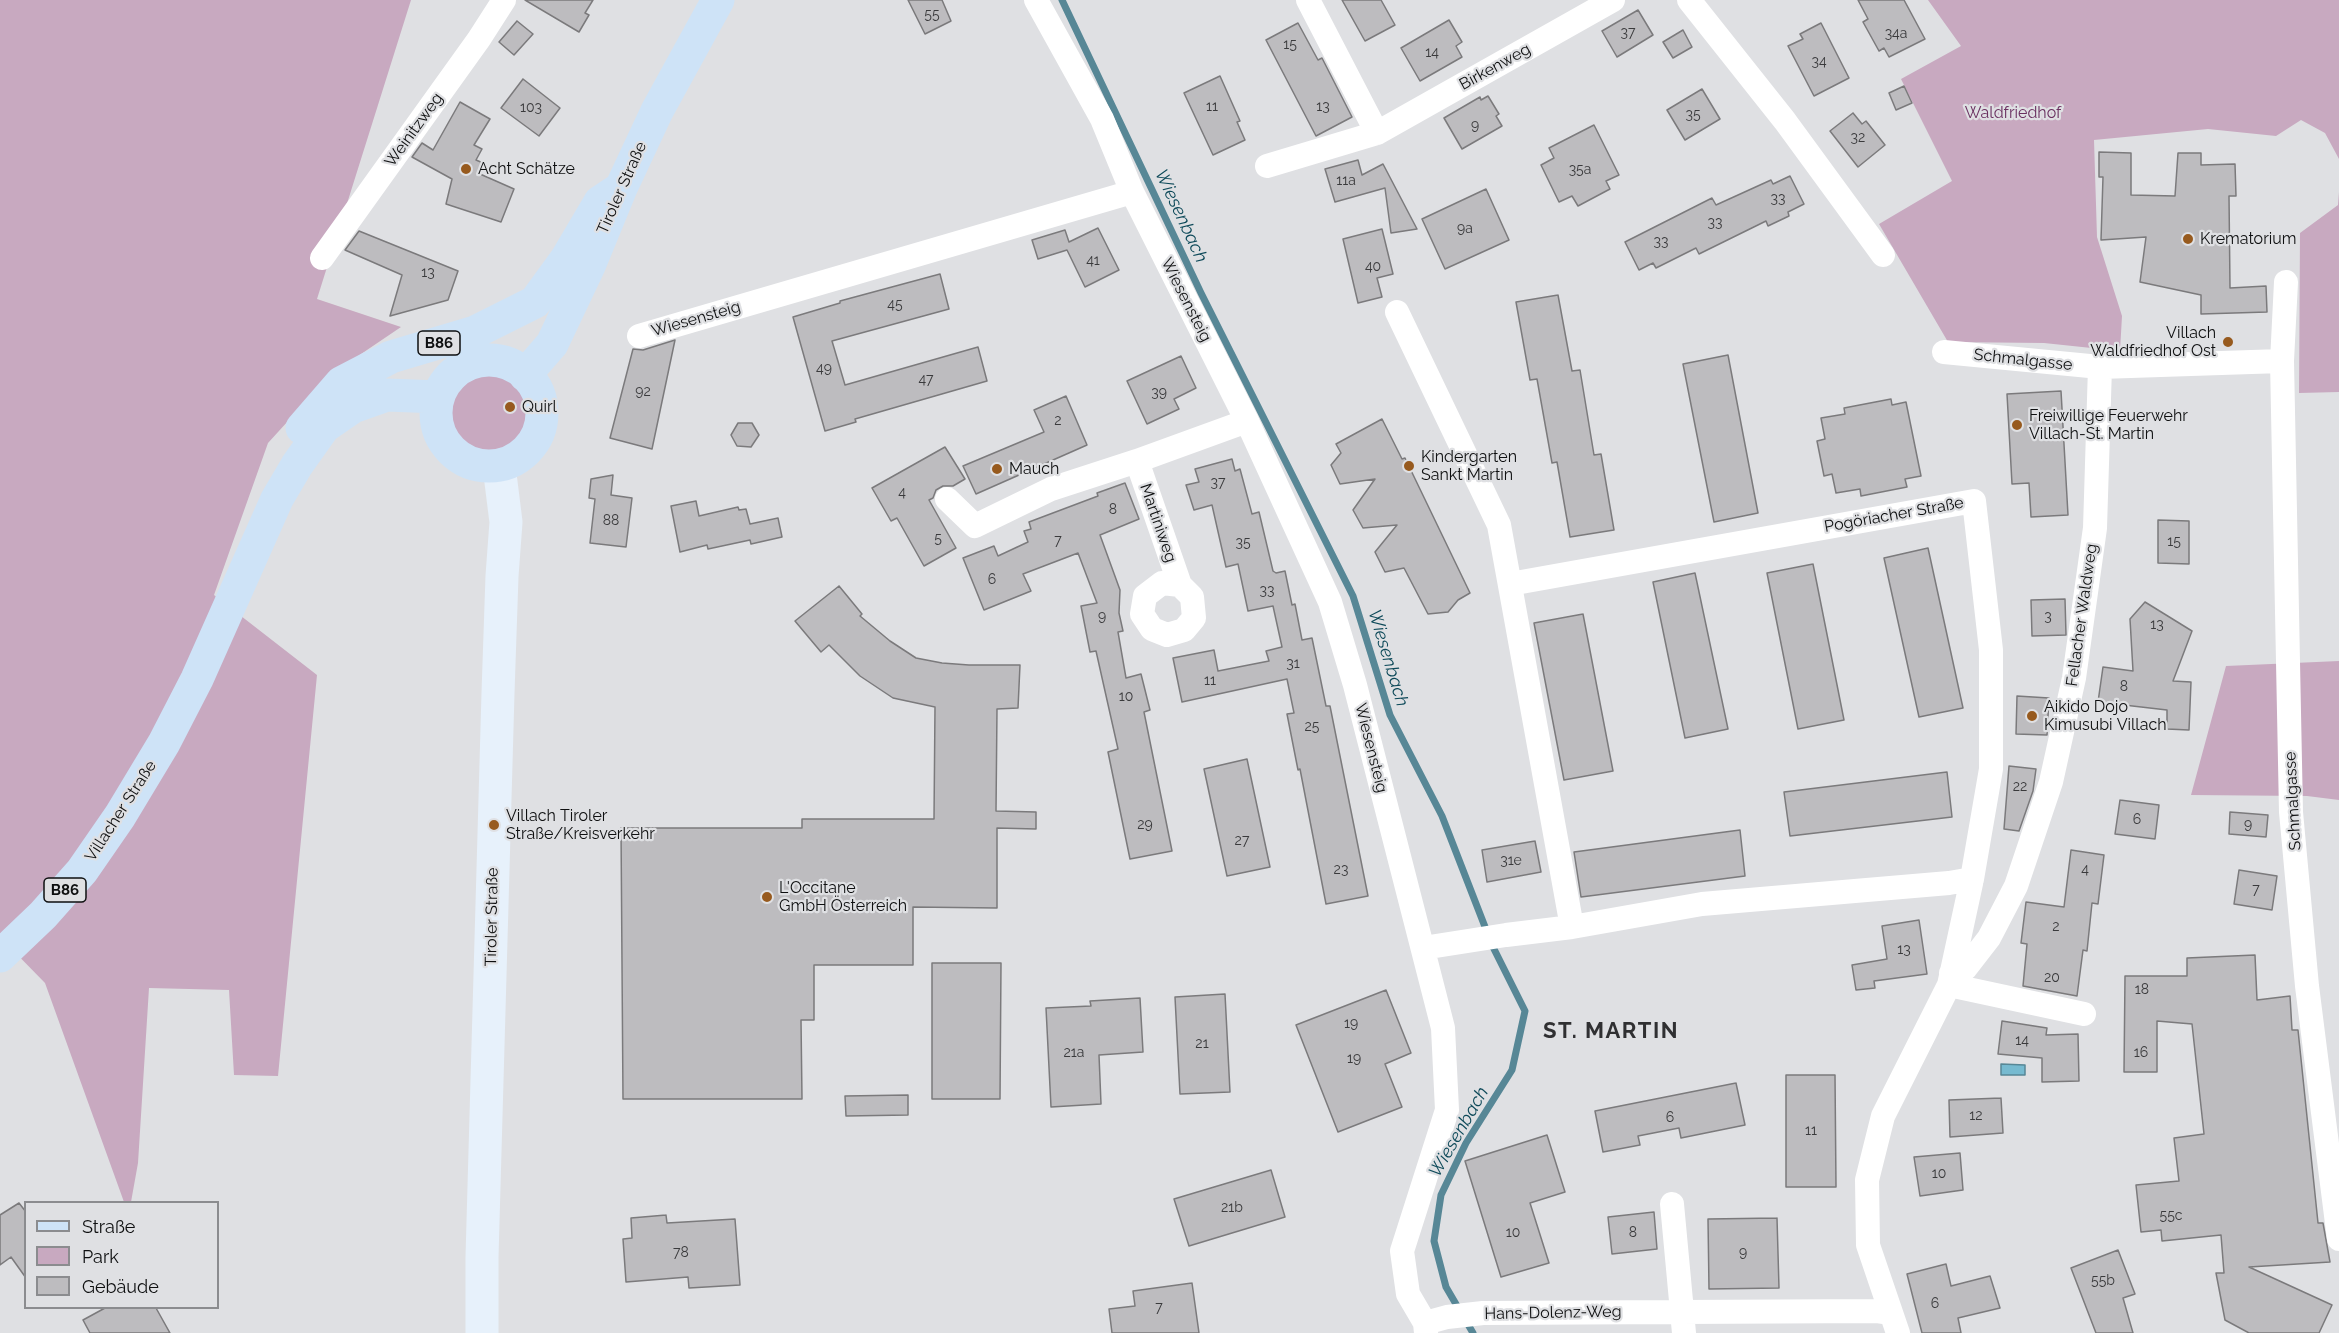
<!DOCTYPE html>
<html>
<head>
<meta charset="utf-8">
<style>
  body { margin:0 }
  #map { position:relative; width:2339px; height:1333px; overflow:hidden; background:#dfe0e3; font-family:Raleway,sans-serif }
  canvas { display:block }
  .legend { position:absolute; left:24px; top:1201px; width:195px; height:108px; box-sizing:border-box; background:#dfe0e3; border:2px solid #8b8c8f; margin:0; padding:8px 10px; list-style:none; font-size:18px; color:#0e0f10 }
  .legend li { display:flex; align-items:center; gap:12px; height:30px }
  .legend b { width:30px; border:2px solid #8b8c8f }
</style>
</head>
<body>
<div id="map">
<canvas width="2339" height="1333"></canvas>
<ul class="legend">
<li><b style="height:8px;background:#cee3f7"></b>Straße</li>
<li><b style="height:16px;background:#c8a9c0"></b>Park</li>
<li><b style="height:16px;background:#bdbcbf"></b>Gebäude</li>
</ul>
</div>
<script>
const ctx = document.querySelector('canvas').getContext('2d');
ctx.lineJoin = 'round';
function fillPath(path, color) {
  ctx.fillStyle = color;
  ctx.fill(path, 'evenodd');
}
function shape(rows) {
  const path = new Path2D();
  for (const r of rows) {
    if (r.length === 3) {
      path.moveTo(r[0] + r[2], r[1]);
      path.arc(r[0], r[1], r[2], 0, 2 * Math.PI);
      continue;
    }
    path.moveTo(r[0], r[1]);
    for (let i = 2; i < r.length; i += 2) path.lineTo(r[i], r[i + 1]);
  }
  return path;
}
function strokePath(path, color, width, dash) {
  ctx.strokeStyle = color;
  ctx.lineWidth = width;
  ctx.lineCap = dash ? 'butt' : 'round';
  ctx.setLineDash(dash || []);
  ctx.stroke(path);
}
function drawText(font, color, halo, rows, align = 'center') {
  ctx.font = font + ' Raleway,sans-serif';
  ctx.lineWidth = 4.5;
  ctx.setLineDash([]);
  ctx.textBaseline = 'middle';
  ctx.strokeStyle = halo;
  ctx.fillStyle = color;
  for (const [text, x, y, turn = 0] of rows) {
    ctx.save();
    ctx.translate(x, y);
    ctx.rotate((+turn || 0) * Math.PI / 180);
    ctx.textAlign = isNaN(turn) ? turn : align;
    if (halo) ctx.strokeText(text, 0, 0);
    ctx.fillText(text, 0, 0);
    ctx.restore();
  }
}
const green = shape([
  [0,0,411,0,317,299,401,327,330,375,268,443,214,595,317,675,278,1076,234,1075,229,990,149,988,138,1163,131,1202,124,1202,45,983,0,937],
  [1928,0,2339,0,2339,159,2325,133,2301,120,2276,136,2208,129,2094,140,2097,237,2122,316,2120,351,2044,343,1948,342,1879,224,1952,181,1901,79,1961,46],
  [2339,192,2339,392,2299,393,2300,233,2338,205],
  [489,414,43],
  [2339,661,2339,800,2307,796,2191,795,2226,666]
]);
const water = shape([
  [2001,1064,2025,1065,2025,1075,2001,1075,2001,1064]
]);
const stream = shape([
  [1062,0,1201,293,1353,596,1390,715,1442,816,1487,932],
  [1460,1311,1446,1287,1434,1241,1441,1195,1466,1143,1512,1070,1525,1011,1491,943],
  [1466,1321,1473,1333]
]);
const building = shape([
  [525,0,593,0,585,13,589,15,579,32,525,0],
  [908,0,942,0,951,21,925,34,908,0],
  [1342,0,1381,0,1395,25,1365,41,1342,0],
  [1858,0,1904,0,1925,39,1889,57,1884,48,1879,51,1863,22,1868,19,1858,0],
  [1638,10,1653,35,1617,57,1602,31,1638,10],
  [1449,20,1462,42,1456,46,1462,57,1420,81,1401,48,1449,20],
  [517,21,533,34,514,55,499,42,517,21],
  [1298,23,1318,60,1322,58,1352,117,1316,136,1266,40,1298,23],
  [1821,23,1849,78,1814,96,1788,46,1803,39,1800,34,1821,23],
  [1683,30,1692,47,1673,58,1663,42,1683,30],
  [1220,76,1240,121,1237,122,1245,140,1213,155,1184,93,1220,76],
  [523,79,560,108,539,136,501,108,523,79],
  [1904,86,1912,103,1896,110,1889,93,1904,86],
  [1702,89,1720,119,1685,140,1667,110,1702,89],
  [1488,96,1499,114,1496,116,1502,126,1462,149,1444,118,1480,97,1481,100,1488,96],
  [460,102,490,119,474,145,482,149,476,160,483,163,480,174,514,189,501,222,446,204,452,179,412,157,422,143,433,150,460,102],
  [1853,113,1862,124,1866,121,1885,145,1858,167,1830,131,1853,113],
  [1594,125,1619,175,1606,181,1610,189,1578,206,1572,196,1559,202,1541,165,1554,158,1549,148,1594,125],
  [2099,152,2131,153,2131,195,2175,196,2178,153,2201,153,2201,165,2235,164,2236,196,2229,196,2230,288,2266,286,2267,312,2201,314,2201,295,2140,282,2146,237,2101,240,2103,177,2099,177,2099,152],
  [1358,160,1362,175,1383,164,1417,229,1391,233,1385,188,1335,202,1325,169,1358,160],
  [1790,176,1804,204,1788,212,1789,216,1768,226,1766,221,1699,254,1696,248,1656,268,1653,263,1639,270,1625,242,1712,198,1716,205,1771,180,1773,184,1790,176],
  [1486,189,1509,240,1445,269,1422,219,1486,189],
  [1098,228,1119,270,1085,287,1067,250,1038,259,1032,240,1065,230,1069,242,1098,228],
  [1382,229,1393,274,1377,278,1382,297,1358,303,1343,239,1382,229],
  [359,231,458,271,448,300,390,316,402,275,345,250,359,231],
  [940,274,949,309,832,341,845,385,978,347,987,381,855,419,856,422,825,431,793,317,840,303,840,301,940,274],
  [1558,295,1572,371,1580,370,1594,455,1601,454,1614,530,1570,537,1557,462,1552,463,1537,379,1530,380,1516,302,1558,295],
  [675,340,652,449,610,438,633,349,643,350,675,340],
  [1728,355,1758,513,1714,522,1683,364,1728,355],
  [1181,356,1196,388,1174,399,1179,409,1147,424,1127,381,1181,356],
  [2061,391,2068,515,2031,517,2029,483,2012,484,2007,394,2061,391],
  [1066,396,1087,445,976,494,963,466,1044,432,1034,410,1066,396],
  [1891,399,1892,405,1906,402,1921,476,1905,479,1907,487,1861,496,1860,489,1836,493,1832,474,1824,476,1817,441,1825,439,1821,418,1845,414,1844,408,1891,399],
  [1382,419,1402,459,1405,458,1470,593,1458,600,1448,612,1428,614,1404,568,1385,572,1375,552,1397,525,1363,528,1353,510,1375,479,1340,484,1331,465,1341,453,1336,444,1382,419],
  [738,423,752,423,759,435,751,447,737,446,731,435,738,423],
  [945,447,965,479,953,486,943,486,936,490,933,498,929,500,956,548,924,566,897,518,891,521,872,488,945,447],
  [1232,459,1235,471,1240,469,1252,514,1259,512,1273,571,1276,573,1285,571,1292,605,1295,604,1302,640,1312,638,1326,706,1330,706,1368,896,1326,904,1300,769,1298,770,1287,714,1294,713,1287,679,1182,702,1173,658,1214,650,1218,671,1269,661,1266,651,1282,647,1273,606,1248,611,1238,564,1226,567,1212,505,1194,510,1186,485,1199,482,1195,469,1232,459],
  [613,475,611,495,632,498,626,547,590,543,595,499,589,498,591,479,613,475],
  [1125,483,1139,519,1100,535,1120,590,1119,613,1123,631,1118,632,1126,678,1141,674,1150,710,1144,712,1172,851,1130,859,1108,752,1118,749,1096,651,1090,652,1081,606,1097,603,1078,553,1023,574,1031,591,984,610,963,558,994,546,998,556,1028,542,1024,531,1031,529,1029,522,1098,496,1097,493,1125,483],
  [696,501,699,516,738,507,739,510,746,509,750,524,778,518,782,537,751,544,750,540,708,549,707,545,680,552,671,506,696,501],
  [2158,520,2189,521,2189,564,2158,563,2158,520],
  [1928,548,1963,708,1919,717,1884,558,1928,548],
  [1813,564,1844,720,1798,729,1767,573,1813,564],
  [1695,573,1728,729,1685,738,1653,582,1695,573],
  [839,586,862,614,860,616,890,641,916,658,942,663,969,665,1020,665,1018,708,997,709,996,811,1036,812,1036,829,997,828,997,908,913,907,913,965,814,965,814,1020,801,1020,802,1099,623,1099,621,828,802,828,802,819,934,819,935,707,893,698,860,676,829,645,821,652,795,621,839,586],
  [2065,599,2066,635,2032,636,2031,600,2065,599],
  [2145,602,2192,631,2173,681,2191,682,2189,730,2167,729,2167,710,2098,702,2103,667,2133,671,2130,619,2145,602],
  [1583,614,1613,771,1564,780,1534,623,1583,614],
  [2017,696,2049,698,2047,735,2016,734,2017,696],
  [1247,759,1270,867,1227,876,1204,769,1247,759],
  [2009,766,2036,769,2033,791,2019,831,2004,829,2009,766],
  [1947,772,1952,817,1790,836,1784,792,1947,772],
  [2120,800,2159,805,2155,839,2115,834,2120,800],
  [2230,812,2268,815,2266,837,2229,834,2230,812],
  [1740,830,1745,876,1581,897,1574,852,1740,830],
  [1535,841,1541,872,1487,882,1482,850,1535,841],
  [2071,850,2104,855,2098,904,2092,903,2087,951,2083,950,2077,996,2023,986,2027,944,2021,943,2026,902,2064,907,2071,850],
  [2239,870,2277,876,2272,910,2234,904,2239,870],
  [1919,920,1927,974,1874,981,1875,988,1856,990,1852,965,1887,959,1882,926,1919,920],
  [2255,955,2257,1000,2290,996,2292,1030,2298,1030,2318,1223,2323,1223,2330,1262,2249,1267,2332,1305,2319,1333,2249,1333,2225,1320,2216,1273,2224,1273,2221,1235,2162,1241,2161,1230,2141,1232,2136,1185,2179,1181,2174,1138,2204,1134,2192,1024,2157,1021,2157,1072,2124,1072,2125,976,2187,976,2187,958,2255,955],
  [932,963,1001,963,1000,1099,932,1099,932,963],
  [1386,990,1411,1053,1385,1064,1402,1107,1338,1132,1296,1025,1386,990],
  [1225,994,1230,1092,1180,1094,1175,997,1225,994],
  [1140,998,1143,1052,1099,1055,1101,1104,1051,1107,1046,1008,1091,1006,1090,1001,1140,998],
  [2002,1021,2047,1028,2046,1035,2078,1034,2079,1081,2042,1082,2042,1058,1998,1054,2002,1021],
  [1786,1075,1835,1075,1836,1187,1786,1187,1786,1075],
  [1736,1083,1745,1125,1681,1138,1679,1128,1638,1136,1640,1145,1603,1152,1595,1111,1736,1083],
  [908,1095,908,1115,846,1116,845,1096,908,1095],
  [2001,1098,2003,1133,1950,1137,1949,1100,2001,1098],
  [1547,1135,1565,1192,1530,1203,1549,1263,1501,1277,1465,1161,1547,1135],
  [1960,1153,1963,1190,1920,1196,1914,1157,1960,1153],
  [1271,1170,1285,1217,1189,1246,1174,1199,1271,1170],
  [19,1203,26,1212,26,1278,11,1257,0,1265,0,1215,19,1203],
  [1654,1212,1657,1249,1612,1254,1608,1217,1654,1212],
  [666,1215,667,1223,735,1219,740,1285,689,1288,688,1277,626,1282,623,1239,632,1238,631,1218,666,1215],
  [1777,1218,1779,1288,1709,1289,1708,1219,1777,1218],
  [2118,1250,2135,1294,2123,1298,2133,1333,2096,1333,2071,1268,2118,1250],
  [1946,1264,1951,1286,1990,1276,2000,1308,1958,1318,1961,1333,1922,1333,1907,1274,1946,1264],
  [1192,1283,1199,1333,1112,1333,1109,1309,1135,1306,1133,1291,1192,1283],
  [105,1308,156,1308,170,1333,90,1333,83,1320,105,1308]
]);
const street = shape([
  [1036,0,1102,119,1132,192,1247,421,1330,602,1355,685,1443,1028,1447,1110,1402,1251,1408,1294,1425,1323,1426,1333],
  [1308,0,1377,133,1613,0],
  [1689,0,1785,121,1883,255],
  [1267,166,1377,133],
  [322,258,479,39,504,0],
  [2286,282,2282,361,2291,812,2307,986,2339,1239],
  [1397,312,1499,525,1572,927],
  [639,336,1132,192],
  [1944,352,2100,367,2282,361],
  [1137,461,1180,585,1192,597,1194,618,1184,630,1167,635,1152,629,1142,614,1145,596,1162,583,1180,585],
  [947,499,975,526,1051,489,1137,461,1247,421],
  [1510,584,1974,501,1991,650,1991,769,1972,879,1949,985,1883,1116,1867,1180,1868,1245,1898,1333],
  [1423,948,1506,935,1572,927,1702,904,1949,883,1972,879],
  [1951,973,1965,969,1989,938,2016,886,2051,782,2074,678,2095,528,2100,367],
  [1949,985,2084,1014],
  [1672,1204,1684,1333],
  [1425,1323,1447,1317,1483,1313,1877,1311,1891,1313]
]);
const secondary = shape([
  [482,1333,482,1257,498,693,502,576,506,522,499,466]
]);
const primary = shape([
  [489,413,53],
  [525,375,552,344,589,266,621,188,657,111,718,0],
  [302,428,341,383,391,357,475,332,535,302,567,258,600,202,621,188],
  [0,956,43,915,82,871,120,816,164,743,197,679,277,499,297,465,324,427,353,407,387,395,438,397]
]);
const markers = [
  [466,169,6,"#975a1e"],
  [2188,239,6,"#975a1e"],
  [2228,342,6,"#975a1e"],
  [510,407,6,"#975a1e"],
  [2017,425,6,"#975a1e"],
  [1409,466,6,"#975a1e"],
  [997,469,6,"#975a1e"],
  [2032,716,6,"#975a1e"],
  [494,825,6,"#975a1e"],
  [767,897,6,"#975a1e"]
];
const numberNames = [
  ["55",932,15],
  ["37",1628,33],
  ["34a",1896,34],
  ["15",1290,45],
  ["14",1432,53],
  ["34",1819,62],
  ["11",1212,107],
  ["13",1323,107],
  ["103",531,108],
  ["35",1693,115],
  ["9",1475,126],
  ["32",1858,138],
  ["35a",1580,170],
  ["11a",1346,181],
  ["33",1778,199],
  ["33",1715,223],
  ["9a",1465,229],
  ["33",1661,242],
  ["41",1093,261],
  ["40",1373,267],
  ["13",428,273],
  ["45",895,305],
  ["49",824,369],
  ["47",926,380],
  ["92",643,392],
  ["39",1159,393],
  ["2",1058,421],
  ["37",1218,483],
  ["4",902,493],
  ["8",1113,510],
  ["88",611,521],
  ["5",938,539],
  ["7",1058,541],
  ["15",2174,542],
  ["35",1243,543],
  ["6",992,580],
  ["33",1267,591],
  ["9",1102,617],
  ["3",2048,617],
  ["13",2157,625],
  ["31",1293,664],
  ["11",1210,681],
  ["8",2124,687],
  ["10",1126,697],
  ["25",1312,727],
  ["22",2020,787],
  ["6",2137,820],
  ["29",1145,825],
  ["9",2248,825],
  ["27",1242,841],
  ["31e",1511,861],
  ["23",1341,870],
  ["4",2085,870],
  ["7",2256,890],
  ["2",2056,927],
  ["13",1904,950],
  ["20",2052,978],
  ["18",2142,990],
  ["19",1351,1024],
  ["14",2022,1041],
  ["21",1202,1044],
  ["21a",1074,1053],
  ["16",2141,1053],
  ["19",1354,1059],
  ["12",1976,1116],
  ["6",1670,1118],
  ["11",1811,1131],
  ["10",1939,1174],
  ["21b",1232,1208],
  ["55c",2171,1216],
  ["10",1513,1233],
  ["8",1633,1233],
  ["78",681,1253],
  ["9",1743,1253],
  ["55b",2103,1281],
  ["6",1935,1304],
  ["7",1159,1308]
];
const shields = [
  [439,343,42],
  [65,890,42]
];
const shieldNames = [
  ["B86",439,343],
  ["B86",65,890]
];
const streetNames = [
  ["Birkenweg",1495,67,-29],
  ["Weinitzweg",414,130,-54],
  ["Tiroler Straße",622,188,-66],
  ["Wiesensteig",1186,300,63],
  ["Wiesensteig",696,319,-16],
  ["Schmalgasse",2023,360,6],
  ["Pogöriacher Straße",1894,515,-10],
  ["Martiniweg",1158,523,71],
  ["Fellacher Waldweg",2082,615,-82],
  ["Wiesensteig",1371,748,76],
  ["Schmalgasse",2293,801,-93],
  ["Villacher Straße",121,811,-57],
  ["Tiroler Straße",492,917,-89],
  ["Hans-Dolenz-Weg",1553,1313,-1]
];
const parkNames = [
  ["Waldfriedhof",2013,113]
];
const poiNames = [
  ["Acht Schätze",478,169],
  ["Krematorium",2200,239],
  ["Villach",2216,333,"right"],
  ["Waldfriedhof Ost",2216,351,"right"],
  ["Quirl",522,407],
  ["Freiwillige Feuerwehr",2029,416],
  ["Villach-St. Martin",2029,434],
  ["Kindergarten",1421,457],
  ["Sankt Martin",1421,475],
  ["Mauch",1009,469],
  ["Aikido Dojo",2044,707],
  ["Kimusubi Villach",2044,725],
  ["Villach Tiroler",506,816],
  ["Straße/Kreisverkehr",506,834],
  ["L'Occitane",779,888],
  ["GmbH Österreich",779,906]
];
const waterNames = [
  ["Wiesenbach",1181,216,65],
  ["Wiesenbach",1388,658,73],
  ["Wiesenbach",1459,1132,-60]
];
const districtNames = [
  ["ST. MARTIN",1611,1031]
];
fillPath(green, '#c8a9c0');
fillPath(water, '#76bad0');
strokePath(water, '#578796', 1.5);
strokePath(stream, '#578796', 7);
fillPath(building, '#bdbcbf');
strokePath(building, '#7b7a7c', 1.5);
strokePath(street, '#fff', 24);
strokePath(secondary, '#e7f1fb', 33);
strokePath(primary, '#cee3f7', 33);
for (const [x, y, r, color] of markers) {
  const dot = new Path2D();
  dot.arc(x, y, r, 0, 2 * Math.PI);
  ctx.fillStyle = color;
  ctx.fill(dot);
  strokePath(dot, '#dfe0e3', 2);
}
drawText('14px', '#3a3a3c', null, numberNames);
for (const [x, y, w] of shields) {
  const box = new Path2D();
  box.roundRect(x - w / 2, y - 12, w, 24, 4.5);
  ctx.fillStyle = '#dfe0e3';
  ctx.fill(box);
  strokePath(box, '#0e0f10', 1.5);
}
drawText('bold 15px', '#0e0f10', null, shieldNames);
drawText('16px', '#0e0f10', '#dfe0e3', streetNames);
drawText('16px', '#6a3060', '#dfe0e3', parkNames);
drawText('16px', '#0e0f10', '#dfe0e3', poiNames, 'left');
drawText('italic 18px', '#0d4959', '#dfe0e3', waterNames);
ctx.letterSpacing = '1.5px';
drawText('bold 22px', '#303032', '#dfe0e3', districtNames);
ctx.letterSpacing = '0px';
</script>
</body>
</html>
